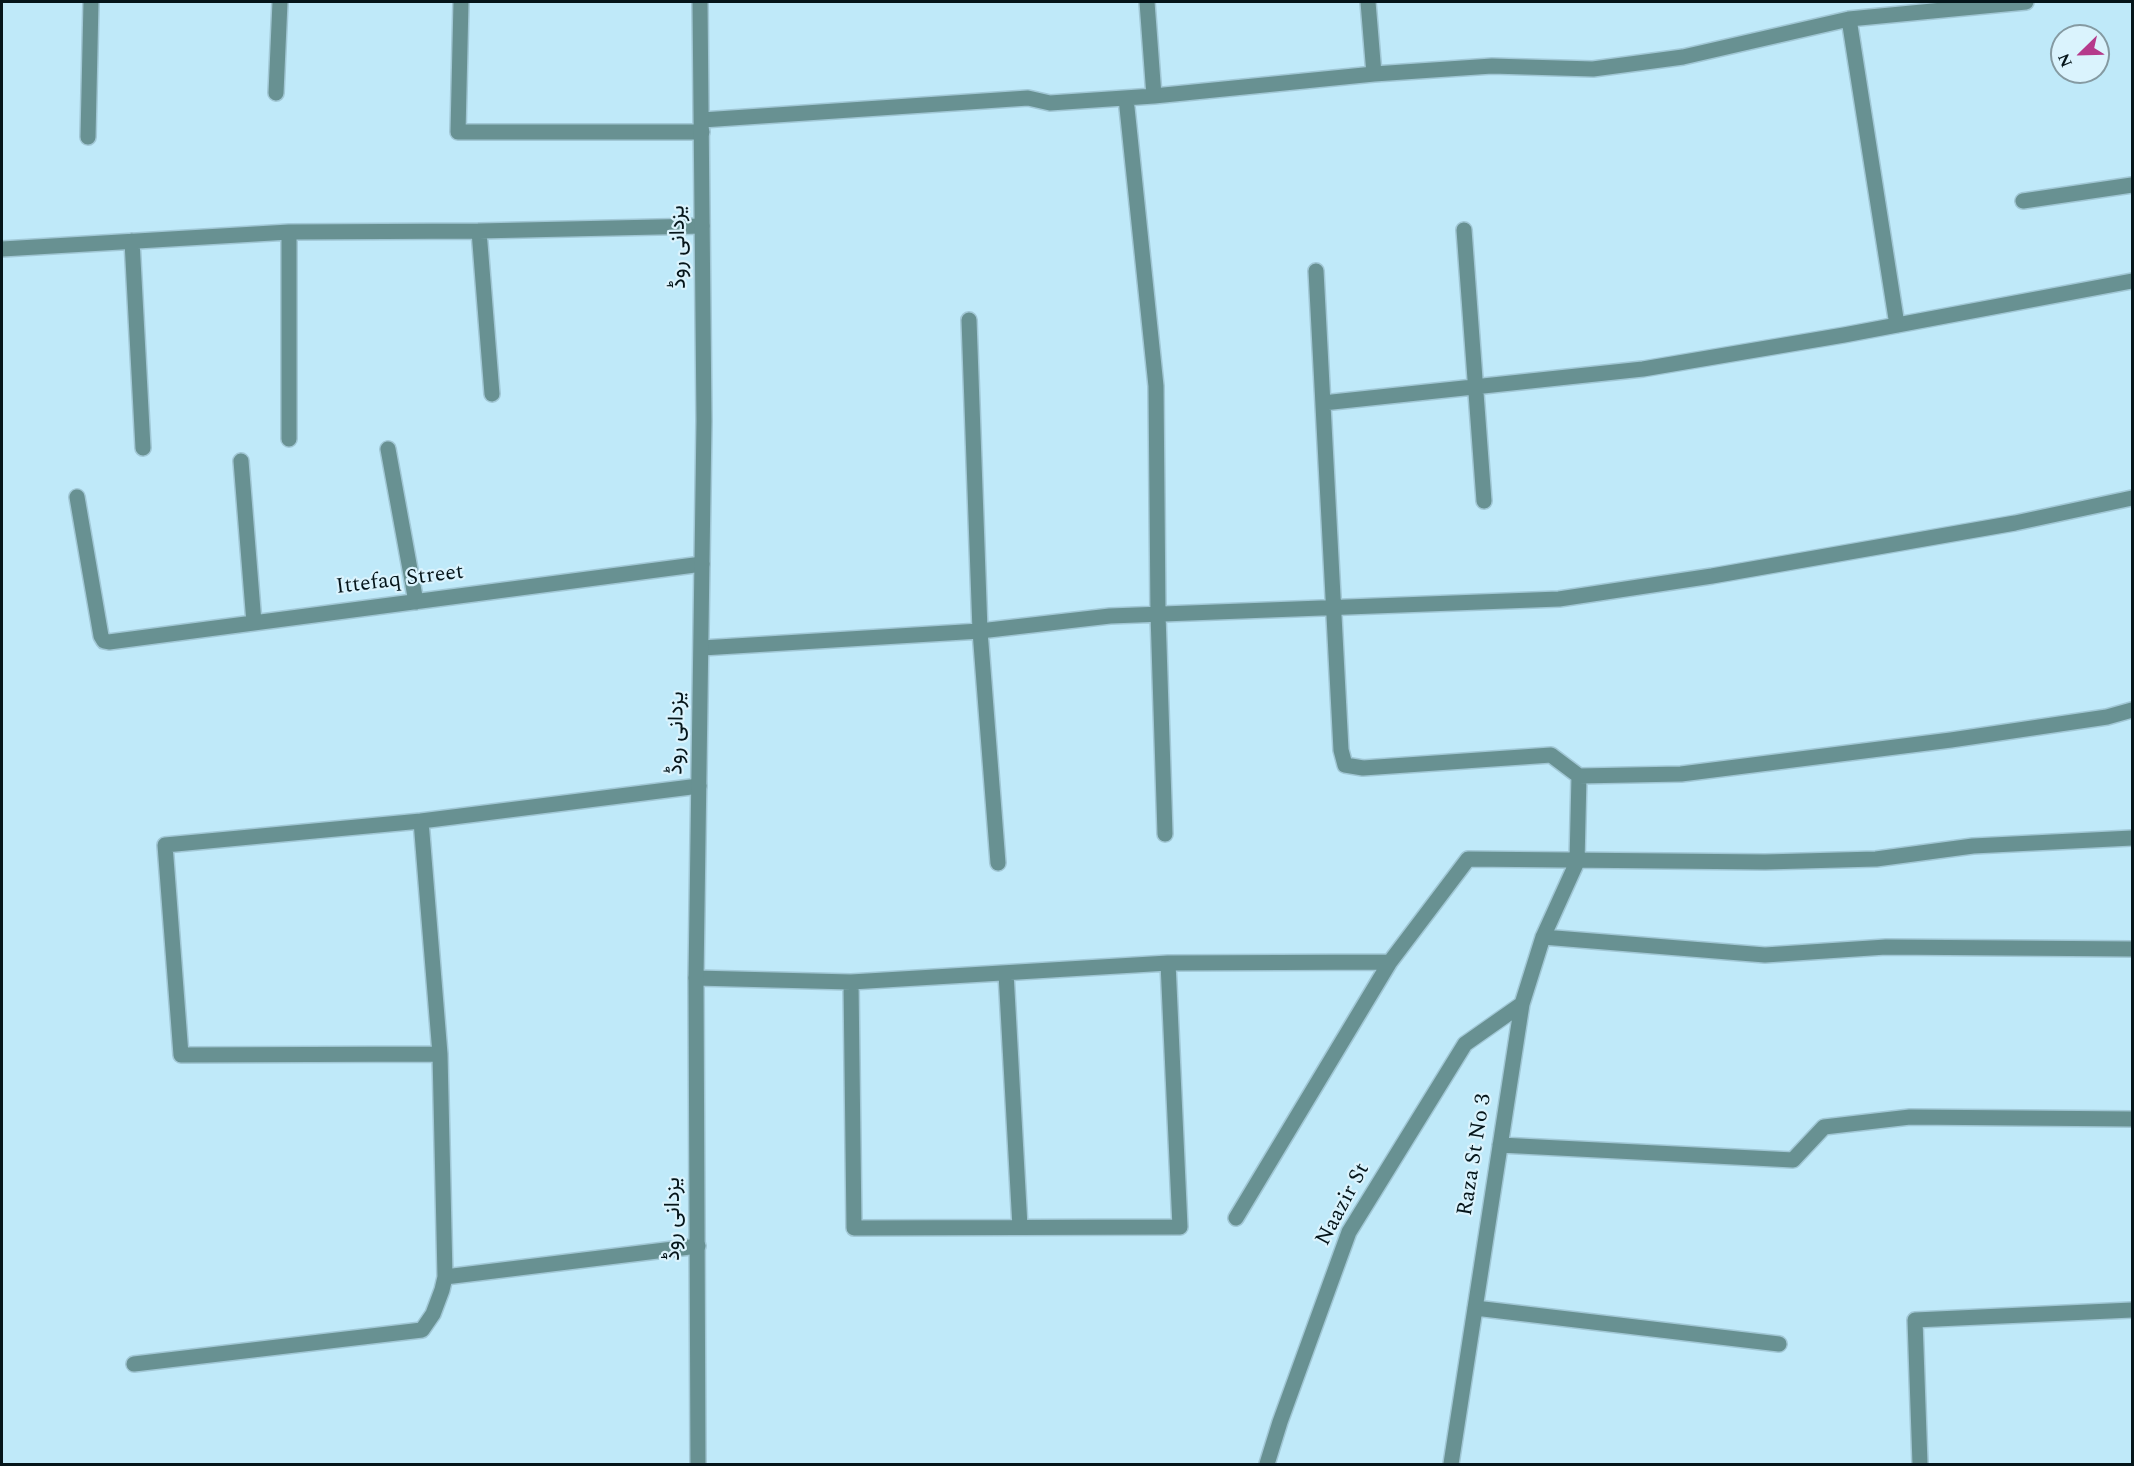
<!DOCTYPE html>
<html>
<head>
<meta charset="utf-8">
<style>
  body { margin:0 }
  #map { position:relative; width:2134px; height:1466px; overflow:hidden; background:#bfe9f9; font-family:Spectral,serif }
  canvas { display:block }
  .frame { position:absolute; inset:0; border:3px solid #05151a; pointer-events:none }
  .north { position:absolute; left:2050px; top:24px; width:60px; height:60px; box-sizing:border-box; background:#daf3fd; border:2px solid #859aa2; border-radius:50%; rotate:247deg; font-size:16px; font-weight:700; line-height:24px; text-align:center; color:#05151a }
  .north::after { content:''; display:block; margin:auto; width:21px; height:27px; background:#b53a8b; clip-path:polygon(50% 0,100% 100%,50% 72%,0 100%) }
</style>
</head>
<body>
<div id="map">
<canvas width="2134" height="1466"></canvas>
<div class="frame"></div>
<div class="north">N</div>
</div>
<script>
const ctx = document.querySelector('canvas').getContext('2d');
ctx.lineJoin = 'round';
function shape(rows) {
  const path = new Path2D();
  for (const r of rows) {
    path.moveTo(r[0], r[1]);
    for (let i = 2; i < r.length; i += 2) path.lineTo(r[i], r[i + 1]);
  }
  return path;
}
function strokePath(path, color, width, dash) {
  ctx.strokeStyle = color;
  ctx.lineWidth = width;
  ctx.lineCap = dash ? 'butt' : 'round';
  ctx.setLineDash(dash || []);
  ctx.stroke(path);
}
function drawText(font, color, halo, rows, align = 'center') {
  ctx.font = font + ' Spectral,Vazirmatn,serif';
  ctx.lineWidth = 4.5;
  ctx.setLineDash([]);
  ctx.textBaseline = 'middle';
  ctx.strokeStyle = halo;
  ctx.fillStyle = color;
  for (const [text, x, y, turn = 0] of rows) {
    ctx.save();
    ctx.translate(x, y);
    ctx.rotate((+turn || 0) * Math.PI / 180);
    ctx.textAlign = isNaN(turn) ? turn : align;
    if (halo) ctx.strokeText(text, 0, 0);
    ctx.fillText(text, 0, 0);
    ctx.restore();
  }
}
const minor = shape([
  [461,2,458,132,702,132],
  [1849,19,1897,325],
  [1374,74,1492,66,1593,69,1683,57,1849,19,2026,2],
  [276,93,280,2],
  [1154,96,1374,74,1368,2],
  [1126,98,1156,386,1158,614,1165,834],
  [702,120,1028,98,1050,103,1154,96,1147,2],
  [88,137,91,2],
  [2023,201,2132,185],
  [1464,230,1484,501],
  [479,231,492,394],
  [289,232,289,439],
  [132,241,143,448],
  [2,249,289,232,479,231,702,226],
  [1316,271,1341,750,1345,765,1363,768,1551,755,1579,776,1681,774,1951,740,2107,717,2132,710],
  [969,320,980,631,998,863],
  [1323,403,1643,369,1844,335,2132,281],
  [388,449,416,602],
  [241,461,254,623],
  [77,497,101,636,104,641,109,642,702,564],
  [702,648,980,631,1110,616,1559,599,1712,576,2015,523,2132,498],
  [421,821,165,845,181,1055,440,1054],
  [1543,937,1765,955,1886,947,2132,949],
  [1006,973,1020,1227],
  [696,978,851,982,1168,963,1390,962,1468,859,1765,862,1876,859,1973,846,2132,838],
  [851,982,854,1228,1180,1227,1168,963],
  [1500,1145,1793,1160,1824,1127,1910,1117,2132,1119],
  [1236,1218,1390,962],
  [698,1246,445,1277,440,1054,421,821,699,786],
  [1475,1308,1779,1344],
  [134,1364,422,1330,433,1314,442,1290,445,1277],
  [1267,1464,1280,1422,1349,1232,1465,1044,1522,1004],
  [1451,1464,1522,1004,1543,937,1577,862,1579,776],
  [1920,1464,1915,1320,2132,1310]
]);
const tertiary = shape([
  [698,1464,696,978,704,421,700,2]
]);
const streetNames = [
  ["یزدانی روڈ",680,247,-91],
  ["Ittefaq Street",400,581,-7],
  ["یزدانی روڈ",678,733,-89],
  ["Raza St No 3",1476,1155,-81],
  ["Naazir St",1344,1205,-62],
  ["یزدانی روڈ",675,1219,-90]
];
strokePath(minor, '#a1c7d5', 18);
strokePath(tertiary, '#a1c7d5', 18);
strokePath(minor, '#689192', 15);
strokePath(tertiary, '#689192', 15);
drawText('22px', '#05151a', '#daf3fd', streetNames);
</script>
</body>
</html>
